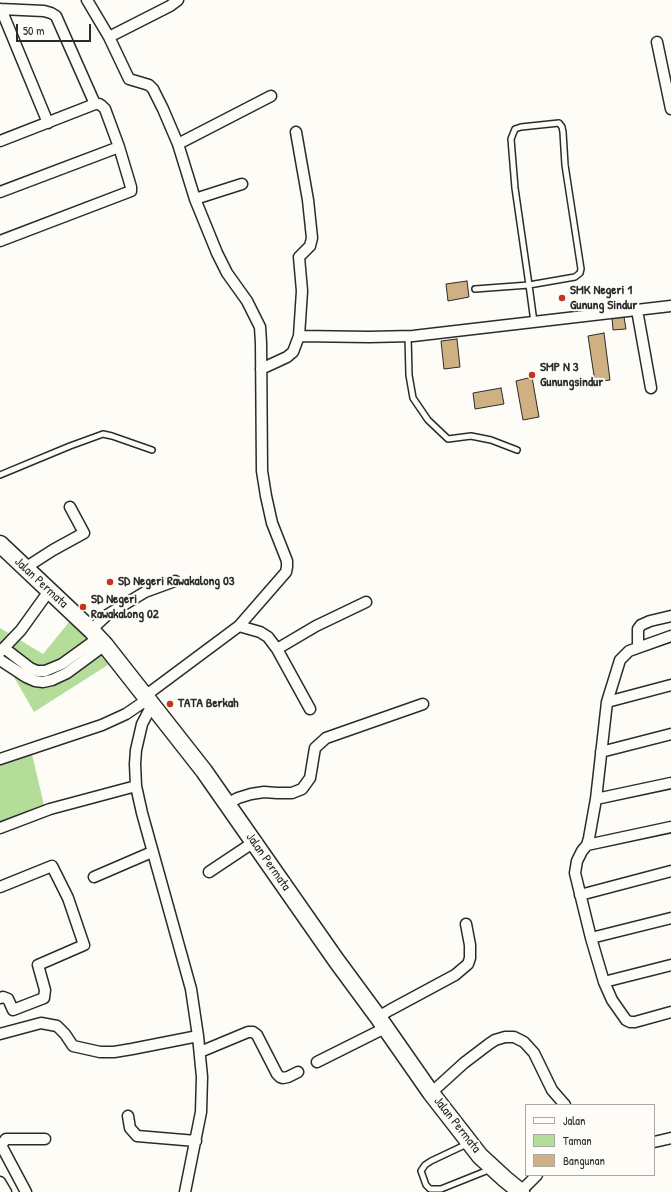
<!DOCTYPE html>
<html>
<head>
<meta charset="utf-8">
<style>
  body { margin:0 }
  #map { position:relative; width:671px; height:1192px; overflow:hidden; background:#fdfcf7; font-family:"Patrick Hand",sans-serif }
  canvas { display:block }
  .legend { position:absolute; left:525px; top:1104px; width:130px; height:72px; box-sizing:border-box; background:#fdfcf7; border:1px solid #a9a8a5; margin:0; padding:5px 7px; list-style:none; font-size:12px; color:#2b2b2b }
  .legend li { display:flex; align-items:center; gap:8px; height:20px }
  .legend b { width:20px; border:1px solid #a9a8a5 }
  .scale { position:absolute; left:16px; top:24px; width:75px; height:18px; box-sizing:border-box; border:2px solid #2b2b2b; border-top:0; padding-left:5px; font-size:12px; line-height:14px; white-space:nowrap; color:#2b2b2b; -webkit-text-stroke:3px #fdfcf7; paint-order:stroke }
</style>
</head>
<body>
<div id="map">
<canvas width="671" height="1192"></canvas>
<ul class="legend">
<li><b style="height:5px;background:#fdfcf7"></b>Jalan</li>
<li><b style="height:11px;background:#b4dd9a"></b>Taman</li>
<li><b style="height:11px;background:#cfb083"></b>Bangunan</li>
</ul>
<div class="scale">50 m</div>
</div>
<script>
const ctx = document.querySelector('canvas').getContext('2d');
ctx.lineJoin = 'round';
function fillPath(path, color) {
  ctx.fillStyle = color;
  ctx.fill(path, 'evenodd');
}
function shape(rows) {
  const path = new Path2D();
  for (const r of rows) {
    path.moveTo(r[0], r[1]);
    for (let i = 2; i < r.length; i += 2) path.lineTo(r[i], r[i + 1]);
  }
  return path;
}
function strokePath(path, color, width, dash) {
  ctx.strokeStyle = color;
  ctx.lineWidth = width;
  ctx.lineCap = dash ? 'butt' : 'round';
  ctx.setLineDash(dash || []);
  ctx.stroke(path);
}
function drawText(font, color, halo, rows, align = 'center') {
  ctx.font = font + ' "Patrick Hand",sans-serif';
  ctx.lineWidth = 4;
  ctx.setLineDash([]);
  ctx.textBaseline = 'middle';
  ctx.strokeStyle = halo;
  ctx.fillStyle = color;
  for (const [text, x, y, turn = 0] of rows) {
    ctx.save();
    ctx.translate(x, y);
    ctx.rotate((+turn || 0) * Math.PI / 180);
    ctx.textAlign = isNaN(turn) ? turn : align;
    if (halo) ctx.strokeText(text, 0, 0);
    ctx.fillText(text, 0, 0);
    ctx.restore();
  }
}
const green = shape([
  [74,616,114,661,34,712,6,663,0,664,0,628,43,654],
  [30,746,44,805,0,823,0,759]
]);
const building = shape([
  [467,281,469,297,448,301,446,284,467,281],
  [624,317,626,329,613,330,612,318,624,317],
  [604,333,610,380,595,382,588,336,604,333],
  [457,339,460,367,444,369,441,341,457,339],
  [532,377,539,417,523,420,516,381,532,377],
  [501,388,504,404,475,409,473,393,501,388]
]);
const service = shape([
  [475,289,529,285,575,277,580,273,581,269,565,165,563,132,562,127,559,123,521,127,515,129,511,139,515,188,529,285,534,322],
  [408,336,409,375,413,398,428,420,448,439,471,436,491,440,517,450],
  [0,475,70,446,103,434,112,436,152,450],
  [467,1144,431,1161,425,1165,421,1171,426,1185,430,1189,441,1189,491,1169]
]);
const minor = shape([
  [87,0,109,37,129,79,149,85,153,89,163,109,178,144,195,199,217,253,227,273,247,301,260,327,261,343,262,471,266,496,272,523,287,561,287,567,286,572,239,626,145,696],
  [0,9,44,11,51,13,56,16,95,104,99,104,102,106,105,109,119,147,131,187,131,191,0,241],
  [1,9,48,123],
  [109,37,170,6,178,0],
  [657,42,671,109],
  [296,132,308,200,312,238,310,246,299,257,302,291,299,336],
  [0,141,95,104],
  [178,144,271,96],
  [0,192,119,147],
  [195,199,242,184],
  [637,310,651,388],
  [261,369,287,357,293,352,299,336,369,337,413,336,671,306],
  [25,568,53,550,84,533,70,507],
  [239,626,260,632,268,637,277,649,310,709],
  [91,630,107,615,145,592,175,581],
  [671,636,629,651,620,660,607,702,596,799,589,838,587,845,582,851,577,861,575,873,591,938,604,982,612,1000,626,1020,630,1022,635,1022,671,1012],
  [638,647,638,629,641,625,650,621,671,616],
  [4,648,30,668,37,671,45,671,62,664,98,638],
  [277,649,316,626,366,602],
  [0,652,21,630,49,591],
  [0,660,26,677,35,681,43,682,52,680,67,673,105,645],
  [607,702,671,685],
  [152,705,142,724,136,750,135,764,136,786,142,813,191,989,198,1036,202,1077,201,1112,185,1192],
  [601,752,671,734],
  [0,759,102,725,126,714,148,699],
  [596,799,671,783],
  [227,804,238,798,251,794,264,792,277,793,292,793,302,789,310,778,315,748,326,738,423,704],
  [0,828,50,809,136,786],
  [587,845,671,827],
  [209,872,254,842],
  [94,877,152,852],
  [0,887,52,866,68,898,84,945,38,965,45,990,44,998,13,1010,8,999,3,997,0,998],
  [580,895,671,871],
  [591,938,671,918],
  [604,982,671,965],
  [378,1017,390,1010,455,975,468,964,470,958,470,945,466,924],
  [0,1034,41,1023,57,1026,65,1034,73,1046,100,1052,114,1052,132,1049,198,1036],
  [200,1052,248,1032,253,1032,257,1035,277,1074,280,1077,283,1078,288,1077,298,1072],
  [317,1062,385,1028],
  [431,1093,464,1063,489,1044,495,1040,505,1037,514,1037,524,1042,534,1053,552,1090,565,1105],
  [128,1116,130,1128,137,1136,196,1141],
  [654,1142,671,1138],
  [0,1182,6,1192],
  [26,1192,1,1145,6,1139,45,1139],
  [520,1192,537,1175]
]);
const primary = shape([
  [0,544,91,630,105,645,204,771,336,960,378,1017,431,1093,480,1156,505,1179,521,1192]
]);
const markers = [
  [562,298,4,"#c8321e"],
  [532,375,4,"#c8321e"],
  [110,582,4,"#c8321e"],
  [83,607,4,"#c8321e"],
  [170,704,4,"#c8321e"]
];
const poiNames = [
  ["SMK Negeri 1",570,291],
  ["Gunung Sindur",570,306],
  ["SMP N 3",540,368],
  ["Gunungsindur",540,383],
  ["SD Negeri Rawakalong 03",118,582],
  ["SD Negeri",91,600],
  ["Rawakalong 02",91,615],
  ["TATA Berkah",178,704]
];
const streetNames = [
  ["Jalan Permata",41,583,43],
  ["Jalan Permata",268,862,55],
  ["Jalan Permata",457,1125,52]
];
fillPath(green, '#b4dd9a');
fillPath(building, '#cfb083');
strokePath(building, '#2b2b2b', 1);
strokePath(service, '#2b2b2b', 8);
strokePath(minor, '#2b2b2b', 13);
strokePath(primary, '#2b2b2b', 19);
strokePath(service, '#fdfcf7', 5);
strokePath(minor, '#fdfcf7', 10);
strokePath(primary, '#fdfcf7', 16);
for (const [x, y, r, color] of markers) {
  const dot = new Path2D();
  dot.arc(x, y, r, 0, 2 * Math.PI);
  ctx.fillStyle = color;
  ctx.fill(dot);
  strokePath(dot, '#fdfcf7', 1.5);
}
drawText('bold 13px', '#2b2b2b', '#fdfcf7', poiNames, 'left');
drawText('13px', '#2b2b2b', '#fdfcf7', streetNames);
</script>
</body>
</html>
